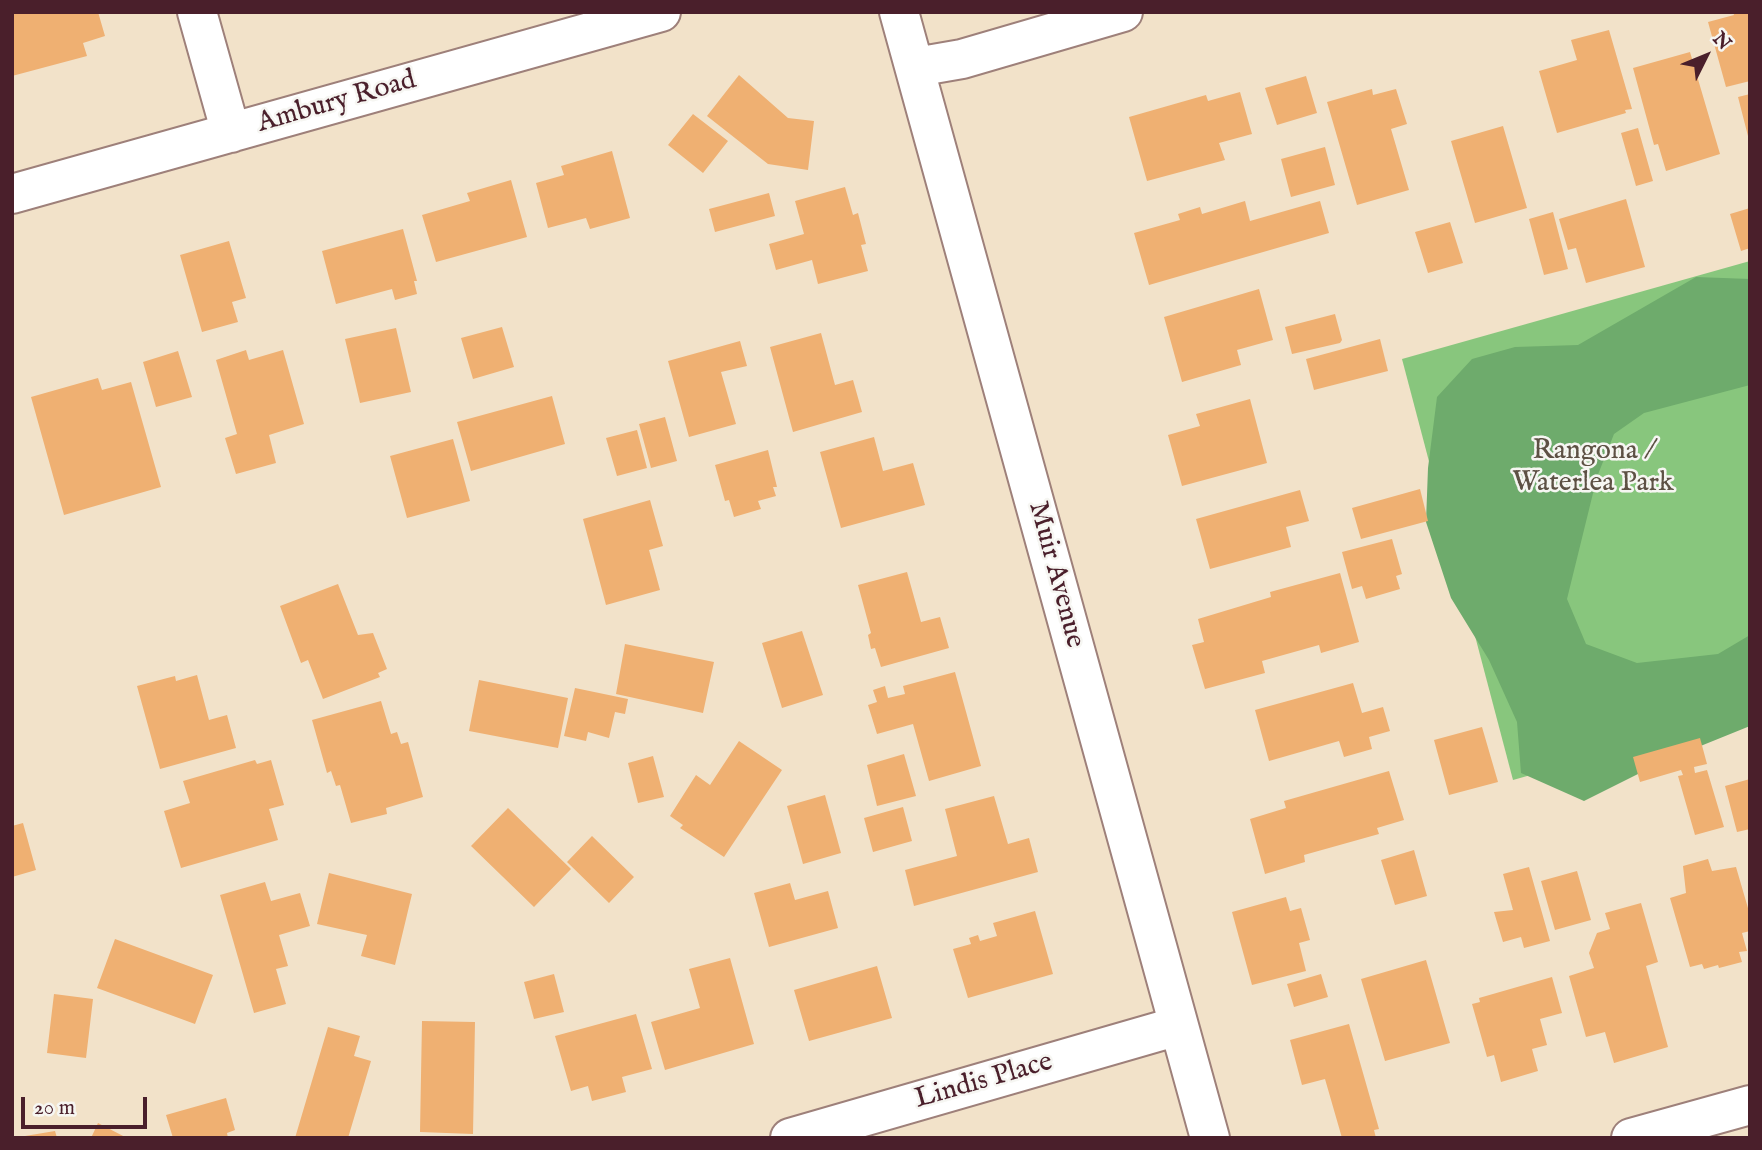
<!DOCTYPE html>
<html>
<head>
<meta charset="utf-8">
<style>
  body { margin:0 }
  #map { position:relative; width:1762px; height:1150px; overflow:hidden; background:#f2e2c9; font-family:"IM FELL English",serif }
  canvas { display:block }
  .frame { position:absolute; inset:0; border:14px solid #4a1f2b; pointer-events:none }
  .north { position:absolute; left:1671px; top:21px; width:70px; height:70px; -webkit-text-stroke:5px #f6f6f2; paint-order:stroke; rotate:47deg; font-size:19px; font-weight:700; line-height:28px; text-align:center; color:#4a1f2b }
  .north::after { content:''; display:block; margin:auto; width:24px; height:32px; background:#4a1f2b; clip-path:polygon(50% 0,100% 100%,50% 72%,0 100%) }
  .scale { position:absolute; left:21px; top:1097px; width:126px; height:32px; box-sizing:border-box; border:4px solid #4a1f2b; border-top:0; padding-left:9px; font-size:21px; line-height:24px; white-space:nowrap; color:#4a1f2b; -webkit-text-stroke:5px #f6f6f2; paint-order:stroke }
</style>
</head>
<body>
<div id="map">
<canvas width="1762" height="1150"></canvas>
<div class="frame"></div>
<div class="north">N</div>
<div class="scale">20 m</div>
</div>
<script>
const ctx = document.querySelector('canvas').getContext('2d');
ctx.lineJoin = 'round';
function fillPath(path, color) {
  ctx.fillStyle = color;
  ctx.fill(path, 'evenodd');
}
function shape(rows) {
  const path = new Path2D();
  for (const r of rows) {
    path.moveTo(r[0], r[1]);
    for (let i = 2; i < r.length; i += 2) path.lineTo(r[i], r[i + 1]);
  }
  return path;
}
function strokePath(path, color, width, dash) {
  ctx.strokeStyle = color;
  ctx.lineWidth = width;
  ctx.lineCap = dash ? 'butt' : 'round';
  ctx.setLineDash(dash || []);
  ctx.stroke(path);
}
function drawText(font, color, halo, rows, align = 'center') {
  ctx.font = font + ' "IM FELL English",serif';
  ctx.lineWidth = 5;
  ctx.setLineDash([]);
  ctx.textBaseline = 'middle';
  ctx.strokeStyle = halo;
  ctx.fillStyle = color;
  for (const [text, x, y, turn = 0] of rows) {
    ctx.save();
    ctx.translate(x, y);
    ctx.rotate((+turn || 0) * Math.PI / 180);
    ctx.textAlign = isNaN(turn) ? turn : align;
    if (halo) ctx.strokeText(text, 0, 0);
    ctx.fillText(text, 0, 0);
    ctx.restore();
  }
}
const green = shape([
  [1750,261,1750,713,1513,780,1402,359]
]);
const forest = shape([
  [1696,277,1750,279,1750,385,1644,413,1614,434,1597,477,1567,599,1586,644,1637,663,1718,654,1750,635,1750,726,1666,760,1584,801,1521,773,1517,722,1489,660,1451,598,1426,522,1428,468,1437,397,1472,359,1515,347,1578,345]
]);
const building = shape([
  [12,12,98,12,105,36,83,43,87,56,12,76],
  [1733,12,1750,12,1750,81,1726,87,1708,22,1734,15],
  [1609,30,1632,109,1625,110,1626,113,1557,133,1539,71,1577,60,1571,40],
  [1690,52,1720,154,1666,171,1658,144,1654,145,1633,68],
  [739,75,788,118,814,121,808,170,768,164,707,116],
  [1306,76,1317,113,1277,125,1265,88],
  [1372,89,1373,95,1396,89,1407,124,1391,129,1409,190,1357,205,1327,102],
  [1240,92,1252,134,1219,143,1225,160,1147,181,1129,117,1206,95,1208,101],
  [1750,94,1750,140,1749,140,1738,97],
  [693,114,728,141,703,173,668,145],
  [1503,126,1527,208,1475,223,1451,141],
  [1638,128,1653,181,1636,186,1621,133],
  [1325,147,1335,185,1291,197,1281,159],
  [612,151,630,218,590,229,586,218,548,228,536,183,564,175,561,166],
  [511,180,527,237,436,262,422,215,470,201,467,193],
  [845,187,853,215,858,213,866,244,861,245,868,271,818,284,812,260,776,270,769,244,804,234,795,201],
  [769,193,775,216,715,232,709,209],
  [1626,199,1645,267,1586,283,1576,248,1568,250,1559,219],
  [1245,201,1250,221,1320,201,1329,233,1149,285,1134,233,1180,220,1178,214,1200,207,1202,214],
  [1750,208,1750,248,1741,251,1730,214],
  [1553,212,1568,269,1544,275,1529,219],
  [1450,222,1463,263,1428,273,1415,232],
  [403,229,417,281,414,281,417,294,395,300,392,289,336,304,322,251],
  [229,241,246,298,232,302,238,322,202,332,180,255],
  [1259,289,1273,340,1237,350,1241,365,1182,382,1164,317],
  [1335,314,1342,340,1340,343,1292,354,1285,327],
  [502,327,514,367,473,379,461,338],
  [396,328,411,392,360,403,345,339],
  [821,333,835,385,853,380,862,412,793,432,770,347],
  [1380,339,1388,371,1314,390,1306,359],
  [740,341,747,366,721,372,736,424,689,437,668,361],
  [246,350,249,360,283,350,304,424,269,435,276,463,236,474,225,438,237,434,216,360],
  [178,351,192,397,156,407,143,362],
  [98,378,102,390,131,382,161,487,64,515,31,397],
  [552,396,565,444,471,471,457,422],
  [1250,399,1267,463,1182,486,1168,435,1200,426,1196,414],
  [665,417,677,461,651,468,639,424],
  [637,430,647,468,617,476,606,438],
  [874,437,883,471,913,463,925,505,841,528,820,452],
  [453,439,470,501,407,518,390,456],
  [768,450,777,487,773,487,776,496,758,501,761,509,734,517,729,500,725,501,715,465],
  [1420,489,1428,521,1361,539,1352,508],
  [1300,490,1309,521,1286,527,1291,547,1210,569,1196,519],
  [650,500,663,546,649,550,660,590,606,605,583,519],
  [1392,539,1402,574,1396,576,1400,589,1366,599,1362,586,1352,589,1342,552],
  [907,572,921,622,940,617,949,648,881,667,875,648,871,649,868,635,871,633,858,585],
  [1340,573,1359,642,1321,653,1319,645,1262,661,1265,673,1205,689,1192,645,1204,642,1198,619,1271,597,1270,592],
  [338,584,358,635,373,633,387,669,378,673,380,677,323,699,308,660,301,663,280,606],
  [802,631,823,695,782,708,762,643],
  [625,644,714,662,703,713,616,694],
  [955,672,981,766,929,781,913,724,877,734,868,705,877,702,873,690,885,686,888,698,905,694,903,686],
  [197,675,209,720,227,715,236,748,160,769,137,686,175,676,176,681],
  [479,680,568,698,558,748,469,731],
  [1353,683,1362,713,1383,707,1390,731,1369,737,1372,749,1344,757,1339,741,1269,761,1255,710],
  [575,688,628,699,625,714,615,712,609,738,588,732,586,741,564,736],
  [381,701,391,734,397,732,401,744,408,742,423,797,386,808,387,814,351,823,340,785,336,786,331,771,327,773,312,720],
  [1482,727,1498,782,1449,795,1434,740],
  [1700,738,1707,764,1694,767,1695,773,1707,770,1724,827,1695,835,1678,776,1683,775,1681,770,1640,782,1633,757],
  [739,741,782,770,724,857,680,828,683,825,670,816,696,775,710,785],
  [904,754,916,796,877,806,867,765],
  [653,756,664,797,638,803,628,763],
  [255,760,257,764,271,760,284,805,269,809,278,840,181,868,164,811,190,803,183,781],
  [1389,771,1404,820,1377,828,1379,834,1304,855,1305,862,1265,874,1250,819,1286,808,1284,801],
  [1750,779,1750,829,1737,832,1725,786],
  [825,795,841,853,803,864,787,806],
  [994,796,1008,844,1029,838,1038,872,914,906,905,870,957,856,945,809],
  [903,807,912,841,873,852,864,818],
  [508,808,571,869,534,907,471,846],
  [23,823,36,870,12,877,12,826],
  [592,836,634,877,609,903,567,862],
  [1414,850,1427,896,1395,905,1381,860],
  [1708,859,1712,871,1736,867,1750,915,1750,931,1742,933,1747,951,1739,952,1742,962,1719,968,1718,965,1704,969,1702,964,1690,967,1670,898,1686,893,1683,866],
  [1529,867,1550,941,1524,948,1521,937,1503,942,1494,912,1513,910,1503,874],
  [1577,871,1591,920,1555,930,1541,881],
  [329,873,412,894,395,965,361,956,367,935,317,924],
  [265,882,271,901,300,893,310,926,279,935,288,966,276,969,286,1004,254,1013,220,895],
  [790,883,795,900,828,891,838,928,769,947,754,893],
  [1286,897,1290,911,1301,908,1310,940,1299,943,1306,971,1252,985,1232,912],
  [1641,903,1658,962,1646,966,1668,1047,1614,1063,1605,1032,1586,1037,1569,976,1594,968,1589,953,1597,933,1610,929,1605,913],
  [1035,911,1053,974,968,998,953,949,971,944,969,938,978,935,980,941,997,936,993,923],
  [115,939,213,975,195,1024,97,988],
  [730,958,754,1044,665,1070,651,1022,700,1008,689,969],
  [1426,960,1450,1043,1385,1061,1361,979],
  [877,966,892,1018,809,1041,794,990],
  [554,974,564,1012,534,1019,524,982],
  [1321,974,1328,997,1294,1007,1287,984],
  [1552,977,1562,1013,1540,1019,1547,1045,1532,1049,1538,1071,1501,1082,1494,1055,1487,1057,1472,1004,1480,1002,1479,998],
  [54,994,93,999,86,1058,47,1053],
  [636,1014,652,1069,622,1077,626,1092,592,1101,588,1086,571,1091,555,1036],
  [422,1021,475,1022,473,1134,420,1132],
  [1349,1024,1379,1129,1374,1130,1376,1138,1342,1138,1325,1079,1302,1085,1290,1040],
  [328,1027,360,1036,354,1056,371,1061,348,1138,295,1138],
  [226,1098,235,1130,227,1133,228,1138,173,1138,166,1115],
  [98,1123,127,1138,91,1138],
  [55,1131,57,1138,25,1138,25,1136]
]);
const minor = shape([
  [197,12,231,133],
  [899,12,1210,1138],
  [916,67,962,59,1123,12],
  [12,194,661,12],
  [790,1138,1178,1026],
  [1631,1138,1750,1105]
]);
const streetNames = [
  ["Ambury Road",337,103,-16],
  ["Muir Avenue",1055,575,75],
  ["Lindis Place",984,1082,-16]
];
const parkNames = [
  ["Rangona /",1593,452],
  ["Waterlea Park",1593,484]
];
fillPath(green, '#88c67d');
fillPath(forest, '#6eab6c');
fillPath(building, '#efb072');
strokePath(minor, '#9e807a', 42);
strokePath(minor, '#fff', 38);
drawText('28px', '#4a1f2b', '#f6f6f2', streetNames);
drawText('28px', '#5d5144', '#f6f6f2', parkNames);
</script>
</body>
</html>
